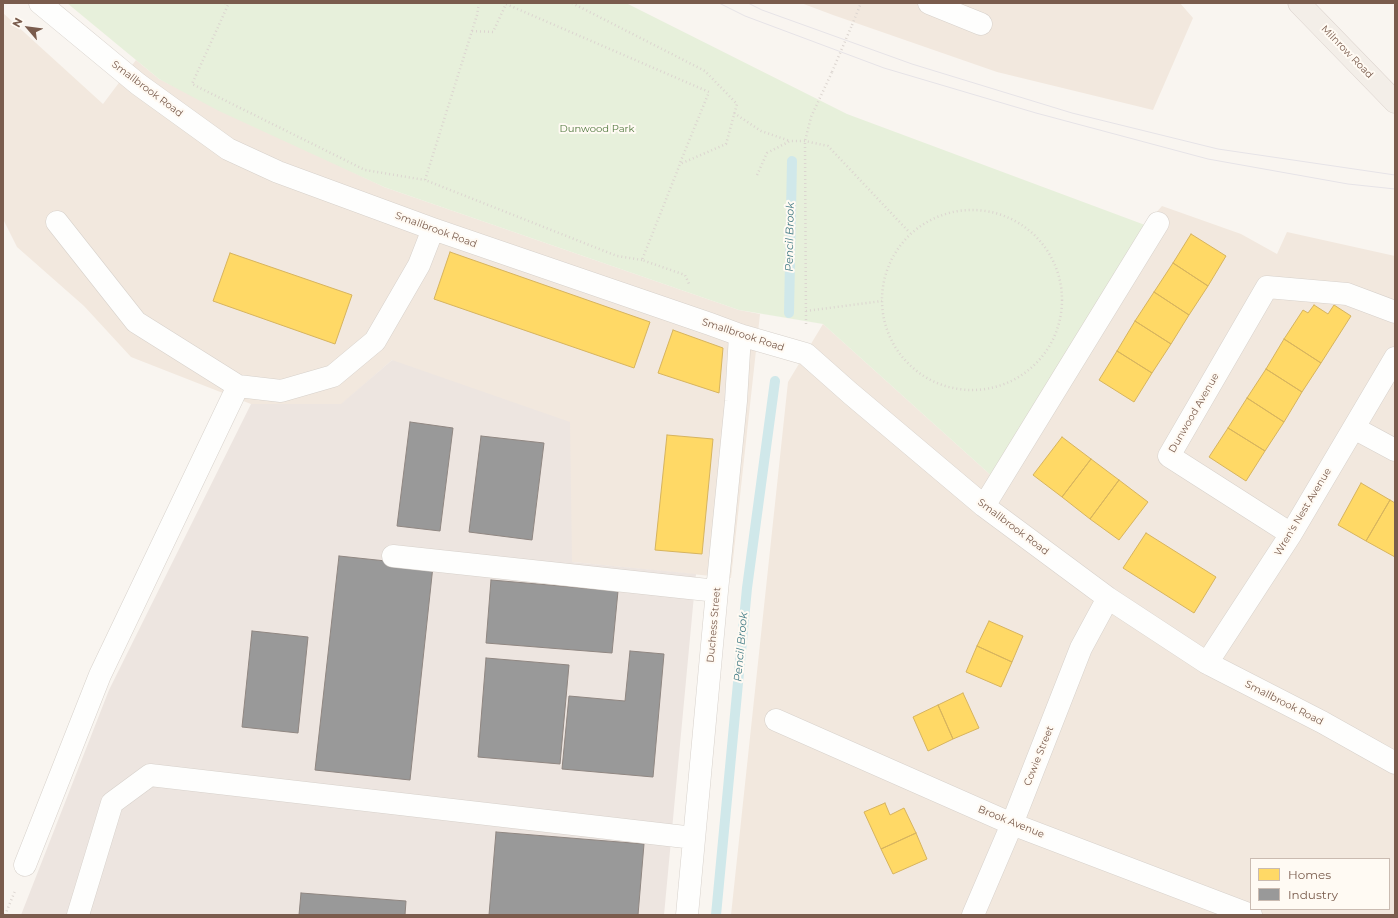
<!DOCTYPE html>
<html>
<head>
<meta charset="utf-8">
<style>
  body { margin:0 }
  #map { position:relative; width:1398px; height:918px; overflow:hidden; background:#f9f5f0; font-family:Montserrat,sans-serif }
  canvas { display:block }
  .frame { position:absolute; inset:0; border:4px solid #7a5c4d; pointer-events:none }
  .legend { position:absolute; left:1250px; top:858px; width:140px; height:52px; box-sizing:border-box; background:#fffaf3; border:1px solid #cabbb1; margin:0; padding:5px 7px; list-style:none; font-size:12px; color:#7a5c4d }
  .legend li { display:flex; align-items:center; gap:8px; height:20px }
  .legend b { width:20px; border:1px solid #cabbb1 }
  .north { position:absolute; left:8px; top:8px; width:40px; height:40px; -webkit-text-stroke:3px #fffaf3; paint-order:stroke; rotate:298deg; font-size:11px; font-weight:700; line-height:16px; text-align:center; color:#7a5c4d }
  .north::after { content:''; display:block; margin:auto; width:14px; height:18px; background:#7a5c4d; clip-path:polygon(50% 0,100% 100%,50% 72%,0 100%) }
</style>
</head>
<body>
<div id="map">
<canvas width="1398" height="918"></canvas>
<div class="frame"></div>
<ul class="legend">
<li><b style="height:11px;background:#ffd966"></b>Homes</li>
<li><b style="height:11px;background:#999"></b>Industry</li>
</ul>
<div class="north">N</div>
</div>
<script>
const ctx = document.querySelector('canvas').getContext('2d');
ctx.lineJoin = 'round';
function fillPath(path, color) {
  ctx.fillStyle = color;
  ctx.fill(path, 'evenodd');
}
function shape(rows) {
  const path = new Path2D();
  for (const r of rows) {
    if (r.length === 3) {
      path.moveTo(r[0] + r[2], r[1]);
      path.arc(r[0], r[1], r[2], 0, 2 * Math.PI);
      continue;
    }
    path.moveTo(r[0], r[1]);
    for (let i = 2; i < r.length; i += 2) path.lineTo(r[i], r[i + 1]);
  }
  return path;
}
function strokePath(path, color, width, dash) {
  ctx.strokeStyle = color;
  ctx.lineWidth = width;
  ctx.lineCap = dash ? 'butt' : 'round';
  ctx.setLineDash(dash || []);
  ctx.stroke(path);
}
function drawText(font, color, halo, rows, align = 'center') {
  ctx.font = font + ' Montserrat,sans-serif';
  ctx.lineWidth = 4;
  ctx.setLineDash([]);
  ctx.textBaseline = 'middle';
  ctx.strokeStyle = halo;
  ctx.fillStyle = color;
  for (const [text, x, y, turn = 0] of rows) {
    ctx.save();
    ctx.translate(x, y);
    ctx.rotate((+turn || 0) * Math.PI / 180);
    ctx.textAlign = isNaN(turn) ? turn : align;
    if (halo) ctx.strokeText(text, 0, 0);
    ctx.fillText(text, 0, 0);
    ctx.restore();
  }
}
const residential = shape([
  [801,3,1180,3,1193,18,1153,110,997,72,833,15],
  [3,13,103,104,136,60,159,79,384,187,739,310,760,314,731,578,572,562,392,360,342,404,251,404,131,357,84,306,17,247,3,219],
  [1162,206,1241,234,1277,254,1287,232,1395,256,1395,915,731,915,788,382,823,324,995,479,1145,225],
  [1251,859,1389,859,1389,909,1251,909]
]);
const industrial = shape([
  [392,360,570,422,572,562,696,574,664,915,21,915,109,690,251,404,341,404]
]);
const green = shape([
  [67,3,626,3,847,114,1145,225,995,479,823,324,739,310,384,187,219,111,159,79]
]);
const homes = shape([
  [1191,234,1226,256,1208,286,1173,263,1191,234],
  [450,252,650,322,634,368,434,299,450,252],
  [230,253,352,295,335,344,213,301,230,253],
  [1173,263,1208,286,1189,315,1154,292,1173,263],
  [1154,292,1189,315,1171,344,1135,321,1154,292],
  [1314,305,1328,314,1334,305,1351,316,1321,363,1284,339,1303,310,1308,313,1314,305],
  [1135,321,1171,344,1152,373,1117,351,1135,321],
  [673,330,723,348,719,393,658,373,673,330],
  [1284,339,1321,363,1302,392,1266,369,1284,339],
  [1117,351,1152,373,1134,402,1099,380,1117,351],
  [1266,369,1302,392,1284,422,1247,398,1266,369],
  [1247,398,1284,422,1265,451,1228,428,1247,398],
  [1228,428,1265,451,1246,481,1209,457,1228,428],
  [667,435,713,439,702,554,655,550,667,435],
  [1062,437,1091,459,1062,497,1033,475,1062,437],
  [1091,459,1119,480,1090,519,1062,497,1091,459],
  [1119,480,1148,502,1119,540,1090,519,1119,480],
  [1361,483,1390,500,1366,541,1338,525,1361,483],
  [1390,500,1395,503,1395,557,1366,541,1390,500],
  [1146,533,1216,577,1194,613,1123,568,1146,533],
  [989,621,1023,636,1012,662,977,646,989,621],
  [977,646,1012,662,1001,687,966,672,977,646],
  [963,693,979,728,953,739,938,705,963,693],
  [938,705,953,739,928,751,913,717,938,705],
  [885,803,890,815,904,808,916,833,881,849,864,812,885,803],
  [916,833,927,859,893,874,881,849,916,833]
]);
const industry = shape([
  [410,422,453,428,440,531,397,526,410,422],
  [481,436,544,443,532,540,469,532,481,436],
  [339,556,433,566,410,780,315,770,339,556],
  [491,580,618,591,612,653,486,643,491,580],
  [252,631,308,637,298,733,242,727,252,631],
  [630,651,664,654,653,777,562,769,569,696,625,701,630,651],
  [486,658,569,665,560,764,478,757,486,658],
  [496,832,644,844,638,915,489,915,496,832],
  [301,893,406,901,405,915,299,915,301,893]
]);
const stream = shape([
  [789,313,792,161],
  [716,915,747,588,775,381]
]);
const path = shape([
  [225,3,228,5,192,84,365,170,425,180],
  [479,3,477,15,425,180,617,256,642,260],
  [572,3,705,71,737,104,726,144,680,164,642,260,685,275,690,286],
  [852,25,861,3],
  [472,31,493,32,506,4,709,92,680,163],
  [734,113,761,131,790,141],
  [757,175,767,153,790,141,805,141,828,146,910,233],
  [972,300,90],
  [806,311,882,301],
  [806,324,805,141,811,117,832,72],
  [5,915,15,891]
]);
const minor = shape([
  [40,3,138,84,228,149,278,172,433,229,710,324,740,335,806,354,850,393,984,506,1108,598,1207,663,1322,722,1395,763],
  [929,3,981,24],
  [57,222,136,322,238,386,281,391,333,376,375,341,419,265,433,229],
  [1354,428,1395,450],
  [984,506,1158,223],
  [1291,534,1169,456,1267,287,1347,294,1395,312],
  [393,556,717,591],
  [1207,663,1291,534,1395,358],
  [776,720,1012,824,1251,915],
  [25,865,100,675,238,386],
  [78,915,112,803,150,775,694,838],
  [687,915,717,591,736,401,740,335],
  [973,915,1012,824,1081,648,1108,598]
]);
const major = shape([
  [1299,3,1395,102]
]);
const tram = shape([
  [719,3,745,16,884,68,1036,113,1208,159,1348,184,1395,189],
  [748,3,762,10,912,64,1072,113,1218,149,1395,175]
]);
const pathBridge = shape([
  [832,72,852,25]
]);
const streetNames = [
  ["Milnrow Road",1347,52,46],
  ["Smallbrook Road",147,89,37],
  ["Smallbrook Road",436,230,20],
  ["Smallbrook Road",743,335,18],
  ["Dunwood Avenue",1194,413,-60],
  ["Wren's Nest Avenue",1303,512,-59],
  ["Smallbrook Road",1013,527,37],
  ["Duchess Street",714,625,-85],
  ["Smallbrook Road",1284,703,27],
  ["Cowie Street",1039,756,-68],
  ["Brook Avenue",1011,822,22]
];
const parkNames = [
  ["Dunwood Park",597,129]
];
const waterNames = [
  ["Pencil Brook",790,237,-89],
  ["Pencil Brook",741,647,-85]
];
fillPath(residential, '#f2e8de');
fillPath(industrial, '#ede5e0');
fillPath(green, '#e7f0db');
fillPath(homes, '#ffd966');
strokePath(homes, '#d7b45e', 1);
fillPath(industry, '#999');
strokePath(industry, '#908782', 1);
strokePath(stream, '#d0e8ea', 10);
strokePath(minor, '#d7d1cb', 23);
strokePath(major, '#dad1cc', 23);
strokePath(path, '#dcd5d0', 2.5, [1, 3]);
strokePath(minor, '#fefefd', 22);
strokePath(major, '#f3eee8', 22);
strokePath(tram, '#e6e3e7', 1);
strokePath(pathBridge, '#dcd5d0', 2.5, [1, 3]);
drawText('10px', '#7a5c4d', '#fffaf3', streetNames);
drawText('10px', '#537a41', '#fffaf3', parkNames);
drawText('italic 11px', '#437c86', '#fffaf3', waterNames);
</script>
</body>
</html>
